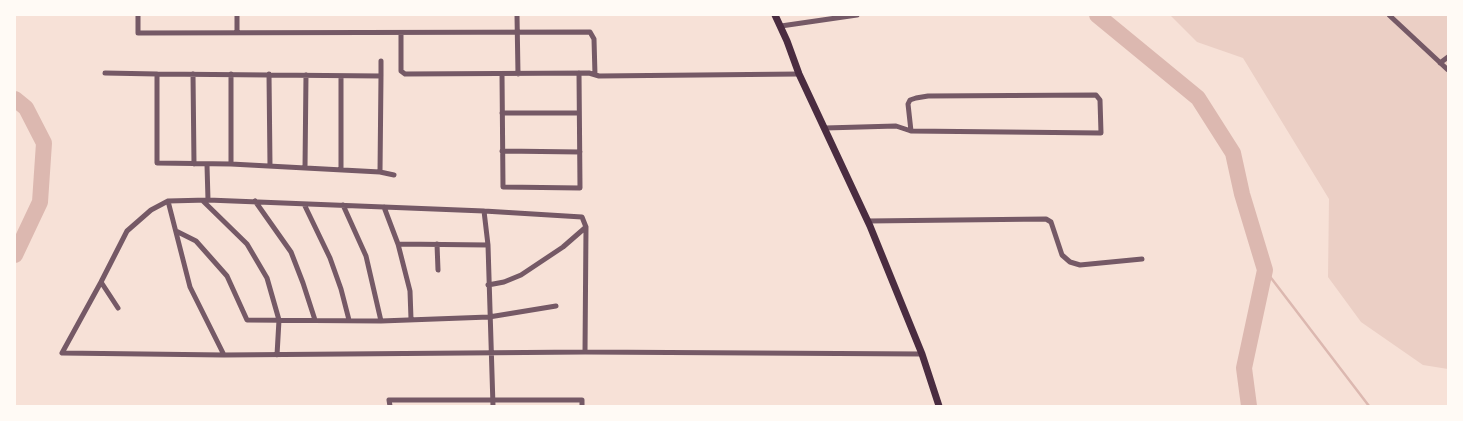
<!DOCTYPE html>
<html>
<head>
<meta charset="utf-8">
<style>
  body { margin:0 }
  #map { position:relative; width:1463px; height:421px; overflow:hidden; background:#f7e1d7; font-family:"IBM Plex Serif",serif }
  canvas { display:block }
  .frame { position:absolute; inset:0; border:16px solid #fffaf5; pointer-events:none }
</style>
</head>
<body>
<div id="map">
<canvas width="1463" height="421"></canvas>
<div class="frame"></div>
</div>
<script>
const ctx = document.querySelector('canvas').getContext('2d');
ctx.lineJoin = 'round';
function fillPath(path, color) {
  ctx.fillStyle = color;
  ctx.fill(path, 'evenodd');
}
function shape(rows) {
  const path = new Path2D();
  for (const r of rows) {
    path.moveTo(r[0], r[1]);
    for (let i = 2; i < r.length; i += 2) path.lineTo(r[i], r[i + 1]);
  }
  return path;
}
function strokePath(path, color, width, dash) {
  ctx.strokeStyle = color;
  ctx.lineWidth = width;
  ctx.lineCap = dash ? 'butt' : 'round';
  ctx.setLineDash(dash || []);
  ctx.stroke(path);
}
const green = shape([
  [1170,15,1448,15,1448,369,1423,365,1361,322,1328,277,1329,199,1243,58,1197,42]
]);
const stream = shape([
  [1265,270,1369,406]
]);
const river = shape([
  [1097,15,1198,98,1233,153,1242,194,1265,270,1244,368,1249,406],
  [15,99,26,108,44,143,40,202,15,255]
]);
const minor = shape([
  [138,15,138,33,590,32,594,39,595,75],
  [237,15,237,33],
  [517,15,518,74],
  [1389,15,1448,70],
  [781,26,857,15],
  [401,33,401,71,405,74,589,73,599,76,799,74],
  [381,61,381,76,157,74,157,163,231,164,380,172,394,175],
  [1440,63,1448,57],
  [105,73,157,74],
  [193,74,194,164],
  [231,74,231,164],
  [269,74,270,166],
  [502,74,503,187,580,188,579,73],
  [341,76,341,170],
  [502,113,579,113],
  [825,128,896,126,911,131,1101,133,1100,100,1096,95,928,96,916,98,910,100,908,104,911,131],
  [502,151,580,152],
  [207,165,208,200],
  [305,168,306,75],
  [380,172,381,76],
  [168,201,190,287,224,355],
  [203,201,247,244,267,278,279,320,277,355],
  [255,201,291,252,303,283,315,320],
  [304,204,330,258,341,289,349,320],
  [343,205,366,256,381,321],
  [384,207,398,244,410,291,411,319],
  [484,211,488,245,493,406],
  [868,221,1046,219,1051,222,1062,255,1070,262,1080,265,1142,259],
  [176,231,196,241,227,276,247,320,381,321,489,317,556,306],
  [398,244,488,245],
  [437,244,438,270],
  [101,282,118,308],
  [488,285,504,282,521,275,563,247,586,227],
  [585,352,586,227,582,217,484,211,208,200,168,201,151,210,127,231,101,282,62,353,224,355,585,352,922,354],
  [390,406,389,400,582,400,582,406]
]);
const secondary = shape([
  [775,15,787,41,799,74,870,226,922,354,939,406]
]);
fillPath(green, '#ebcfc5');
strokePath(stream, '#dcb8b0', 2.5);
strokePath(river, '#dcb8b0', 16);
strokePath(minor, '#755966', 5);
strokePath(secondary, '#4a2c40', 7);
</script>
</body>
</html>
